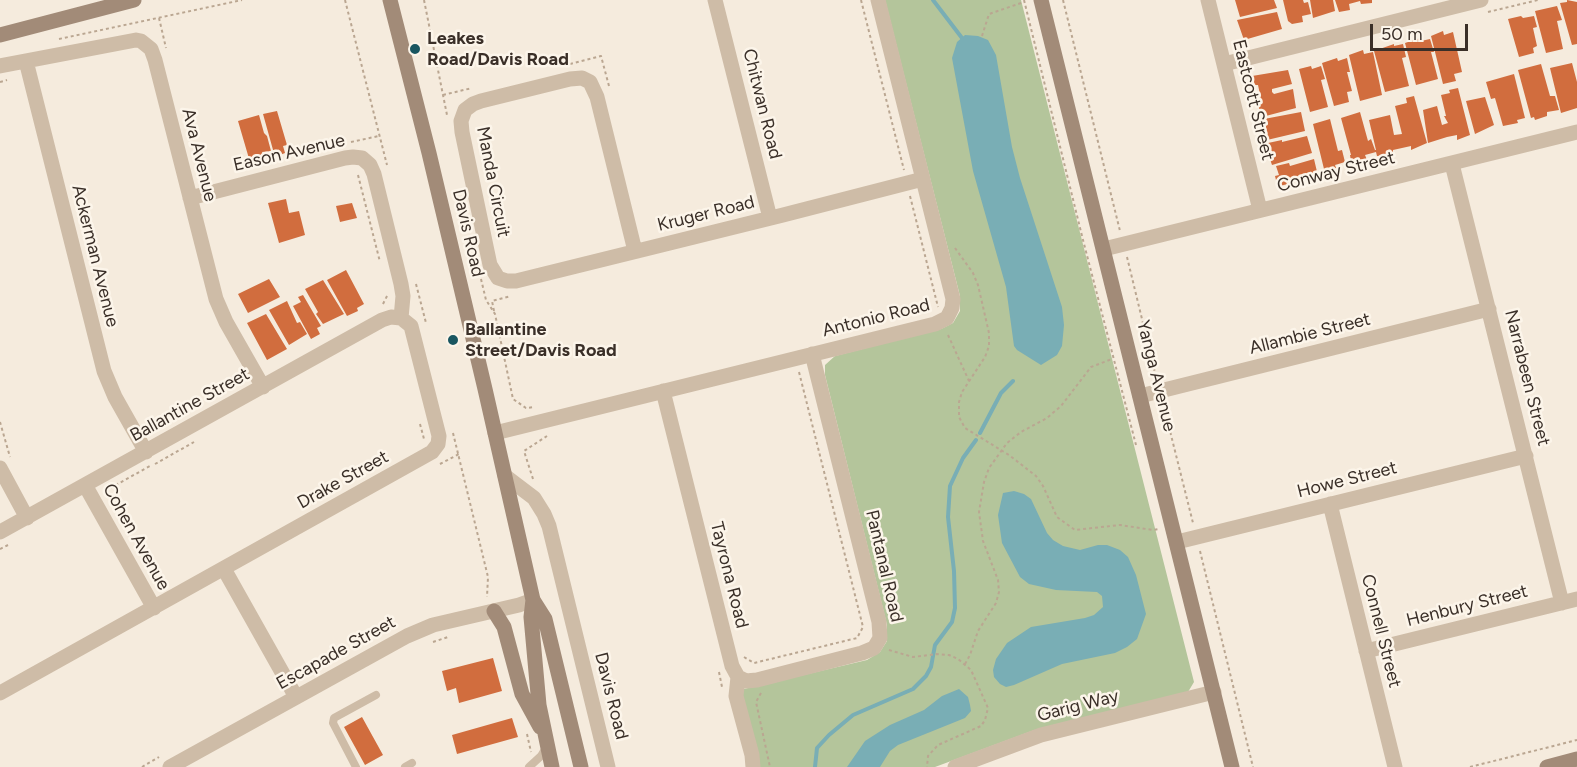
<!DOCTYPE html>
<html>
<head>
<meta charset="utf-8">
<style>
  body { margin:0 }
  #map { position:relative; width:1577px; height:767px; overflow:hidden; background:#f5ebdd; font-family:Figtree,sans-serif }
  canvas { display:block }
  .scale { position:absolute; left:1370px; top:24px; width:98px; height:27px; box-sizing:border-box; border:3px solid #3a2f28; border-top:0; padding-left:8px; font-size:18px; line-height:21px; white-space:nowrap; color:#3a2f28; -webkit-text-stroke:4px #fcf5ea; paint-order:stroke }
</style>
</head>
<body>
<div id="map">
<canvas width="1577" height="767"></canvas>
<div class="scale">50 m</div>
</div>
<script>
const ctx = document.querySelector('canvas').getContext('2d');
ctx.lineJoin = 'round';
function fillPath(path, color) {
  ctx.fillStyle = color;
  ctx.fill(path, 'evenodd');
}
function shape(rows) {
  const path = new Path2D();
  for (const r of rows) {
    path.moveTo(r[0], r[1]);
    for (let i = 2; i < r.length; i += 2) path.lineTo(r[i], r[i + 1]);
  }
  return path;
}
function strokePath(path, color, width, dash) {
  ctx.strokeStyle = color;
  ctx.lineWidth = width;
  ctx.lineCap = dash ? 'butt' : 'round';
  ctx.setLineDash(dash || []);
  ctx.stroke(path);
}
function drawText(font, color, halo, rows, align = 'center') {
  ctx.font = font + ' Figtree,sans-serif';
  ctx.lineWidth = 5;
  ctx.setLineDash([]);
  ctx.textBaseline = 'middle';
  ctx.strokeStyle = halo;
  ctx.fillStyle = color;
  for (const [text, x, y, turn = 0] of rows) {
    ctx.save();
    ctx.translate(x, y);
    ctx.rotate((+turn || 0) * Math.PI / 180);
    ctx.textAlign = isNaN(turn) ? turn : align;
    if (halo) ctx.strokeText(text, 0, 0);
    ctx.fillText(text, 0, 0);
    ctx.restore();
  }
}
const green = shape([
  [885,0,1021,0,1194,682,1188,692,1032,731,935,767,759,767,740,693,744,689,867,660,880,652,887,641,887,625,825,375,825,365,835,356,941,329,953,323,960,311,960,296]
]);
const water = shape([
  [965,35,978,36,988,40,996,55,1012,147,1020,178,1062,307,1064,325,1062,346,1057,355,1041,365,1017,350,1014,346,1006,287,973,171,952,58,957,42],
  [1014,491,1024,494,1031,499,1047,533,1053,540,1063,546,1080,550,1098,545,1107,545,1120,550,1128,557,1136,575,1146,614,1137,639,1127,647,1115,653,1062,664,1014,685,1006,687,1000,684,994,677,993,670,996,659,1007,643,1031,627,1085,618,1094,615,1103,607,1102,596,1097,592,1056,590,1029,584,1020,577,1002,543,998,515,1003,493],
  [959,689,968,697,970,705,971,711,965,718,898,745,890,751,880,767,847,767,865,741,890,725,924,710,942,696]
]);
const stream = shape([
  [933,0,962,38],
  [980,433,1001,393,1013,381],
  [815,767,817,748,829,735,853,715,913,689,926,676,931,667,935,645,952,622,955,608,954,571,948,517,950,486,963,458,976,440]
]);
const building = shape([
  [1235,0,1274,0,1277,8,1240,17],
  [1283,0,1303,0,1304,3,1308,2,1311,14,1302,16,1303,22,1292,24,1288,21],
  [1310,0,1333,0,1335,11,1313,18],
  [1335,0,1372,0,1372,3,1361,4,1360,1,1349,4,1350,10,1339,12],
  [1567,0,1577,2,1577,44,1572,45,1560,3,1567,2],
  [1557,6,1562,20,1557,21,1563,49,1546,53,1535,11],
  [1277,12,1282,29,1244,40,1237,20],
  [1521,16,1523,18,1534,16,1537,27,1533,28,1537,46,1533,48,1534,53,1519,57,1508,19],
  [1443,31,1444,35,1453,32,1462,72,1454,74,1456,81,1443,84,1431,36],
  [1420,38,1421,41,1430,39,1434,52,1431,52,1438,79,1416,85,1405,43],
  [1394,44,1394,46,1403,44,1406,57,1402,58,1409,86,1385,92,1374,51],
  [1363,50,1364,54,1373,52,1382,95,1360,101,1349,55],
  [1337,58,1338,61,1347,58,1350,72,1347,72,1352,91,1347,92,1349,102,1334,106,1322,63],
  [1572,63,1577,82,1577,108,1561,113,1550,68],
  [1541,64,1550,96,1555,96,1559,110,1547,112,1547,116,1535,120,1534,117,1531,118,1518,70],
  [1311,66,1312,69,1321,66,1325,79,1321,80,1328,107,1310,112,1299,69],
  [1288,70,1292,84,1272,89,1272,92,1274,94,1293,89,1296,108,1262,117,1258,105,1262,104,1258,85,1255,85,1252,76],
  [1514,74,1525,118,1517,120,1518,123,1503,126,1495,98,1491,99,1486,82],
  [1458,88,1470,135,1457,140,1457,135,1447,137,1428,143,1423,110,1437,106,1442,125,1448,123,1444,116,1446,116,1441,95,1450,93,1449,90],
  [1414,96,1427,143,1411,150,1411,146,1393,150,1393,154,1381,156,1377,156,1376,152,1365,155,1367,160,1355,163,1351,161,1350,155,1351,155,1341,118,1360,112,1368,141,1371,139,1375,150,1376,150,1369,120,1390,115,1394,135,1402,134,1395,106,1407,103,1406,98],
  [1485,97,1494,125,1475,134,1466,101],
  [277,111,287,145,283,146,285,153,275,157,263,114],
  [1301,112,1305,131,1267,140,1264,139,1261,129,1266,127,1264,119],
  [259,115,264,133,267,136,271,151,262,152,264,158,250,162,238,121],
  [1330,119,1338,151,1342,150,1345,162,1335,165,1336,168,1329,170,1324,169,1313,124],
  [1307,136,1312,153,1272,165,1268,153,1271,151,1268,143,1282,140,1282,142],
  [1314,159,1318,176,1280,186,1279,183,1277,184,1275,176,1279,175,1276,166,1289,163,1290,166],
  [286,199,289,213,299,211,305,235,279,243,268,203],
  [352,203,357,218,340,222,336,206],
  [346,270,364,304,357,308,358,311,347,316,327,280],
  [269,279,280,297,248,313,238,294],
  [323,280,344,314,323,324,316,314,318,312,305,289],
  [303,295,321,326,317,328,320,334,311,339,293,306,301,302,298,297],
  [287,301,297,323,300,322,307,334,289,345,269,310],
  [266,314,287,349,267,360,247,323],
  [493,658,502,691,459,703,456,688,447,691,442,671],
  [362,717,383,755,365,765,344,727],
  [512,718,518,737,457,754,452,735]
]);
const path = shape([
  [345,0,387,165],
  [424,0,447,115],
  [861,0,904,170],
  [1024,0,1083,240,1136,445],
  [1063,0,1120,231],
  [1488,12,1538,0],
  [159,18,166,48],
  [982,36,989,14,1024,2],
  [59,39,242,0],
  [570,64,601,56,609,86],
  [0,82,7,80],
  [443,95,472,88],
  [351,142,379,136],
  [358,175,380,262],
  [910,196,938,307],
  [955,248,973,273,978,285,989,333,989,346,985,357,962,392,959,402,959,417,965,428,1009,455,1036,476,1043,486,1057,517,1075,530,1120,525,1153,530,1159,529],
  [1127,257,1156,377],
  [481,279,486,300,495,314,513,399,526,408,535,407],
  [416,284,426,323],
  [383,304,388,294],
  [494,311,492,301,511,296],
  [948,335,969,381],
  [1163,403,1193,523],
  [0,422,10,457],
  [420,424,424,439],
  [453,433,488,577,487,597],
  [155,464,194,442],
  [440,464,459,454],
  [533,479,524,451,547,436],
  [105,491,150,466],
  [0,549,8,545],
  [1200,551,1253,767],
  [433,642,448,637],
  [889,650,913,657,937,654,949,655,958,659,971,670,988,708,985,720,981,726,938,745,928,756,927,767],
  [744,657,754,663,857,638,863,627,799,372],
  [965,664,970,655,978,631,996,603,999,592,998,580,983,541,979,512,984,482,989,468,1007,443,1021,432,1047,418,1061,406,1091,367,1112,359],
  [719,672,722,687],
  [761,693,756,702,770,767],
  [527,734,531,752],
  [142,767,159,757],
  [1470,767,1577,740]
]);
const lane = shape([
  [356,767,333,723,334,718,376,695],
  [405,767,412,763],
  [529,767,541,756,547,746]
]);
const street = shape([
  [715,0,770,218],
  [1208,0,1260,210],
  [26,61,104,371,115,397,146,452],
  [1224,64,1481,0],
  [0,66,136,40,141,41,151,49,155,60,216,299,226,322,263,387],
  [1452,164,1562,603],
  [190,198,345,158,353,157,362,158,370,165,374,174,401,284,403,296,401,318],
  [1104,249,1577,132],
  [635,251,597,97,590,82,582,78,570,79,481,101,473,104,465,110,461,121,462,132,490,265,498,278,507,281,516,281,783,215,923,179],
  [663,391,732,666,738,677,736,696,752,755,753,767],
  [1140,396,1489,309],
  [495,433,935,324,947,318,952,308,953,299,878,0],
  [0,468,27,518],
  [505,476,534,498,544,514,549,526,608,767],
  [85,485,154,608],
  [1330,504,1395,767],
  [0,532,382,320,391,317,401,318,411,326,439,436,438,444,432,452,0,693],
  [1177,542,1526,456],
  [224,569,296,697],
  [1366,651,1577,599],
  [738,677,746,681,757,680,862,653,874,648,880,638,879,622,812,354],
  [170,767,407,636,433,625,519,605,533,600],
  [955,767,1041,735,1214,692]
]);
const secondary = shape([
  [390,0,429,153,485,389,533,600,531,617,539,705,552,767],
  [1041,0,1232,767],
  [0,35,134,0],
  [533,600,545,619,581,767],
  [494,611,504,627,522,694,540,727],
  [1547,767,1577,759]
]);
const markers = [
  [415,49,6,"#195660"],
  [453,340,6,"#195660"]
];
const poiNames = [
  ["Leakes",427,39],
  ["Road/Davis Road",427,60],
  ["Ballantine",465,330],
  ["Street/Davis Road",465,351]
];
const streetNames = [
  ["Eastcott Street",1253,100,76],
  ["Chitwan Road",762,104,76],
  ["Eason Avenue",289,153,-13],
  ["Ava Avenue",199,155,76],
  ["Conway Street",1336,172,-14],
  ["Manda Circuit",493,182,79],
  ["Kruger Road",706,214,-14],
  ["Davis Road",468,233,77],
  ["Ackerman Avenue",95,256,76],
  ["Antonio Road",876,318,-14],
  ["Allambie Street",1310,334,-14],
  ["Yanga Avenue",1156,376,76],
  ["Narrabeen Street",1527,378,76],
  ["Ballantine Street",190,405,-29],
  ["Drake Street",343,480,-29],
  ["Howe Street",1347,480,-14],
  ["Cohen Avenue",136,537,61],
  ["Pantanal Road",884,566,77],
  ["Tayrona Road",729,575,76],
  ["Henbury Street",1467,606,-14],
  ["Connell Street",1381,631,76],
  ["Escapade Street",336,653,-29],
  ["Davis Road",611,696,76],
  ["Garig Way",1078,706,-14]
];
fillPath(green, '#b4c59b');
fillPath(water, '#79aeb5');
strokePath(stream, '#79aeb5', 4);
fillPath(building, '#d16d3e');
strokePath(path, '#baa691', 2, [3, 3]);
strokePath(lane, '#cebca7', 8);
strokePath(street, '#cebca7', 15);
strokePath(secondary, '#a28b78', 15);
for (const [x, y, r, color] of markers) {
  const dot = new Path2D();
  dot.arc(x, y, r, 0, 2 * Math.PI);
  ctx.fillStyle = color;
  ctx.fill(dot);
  strokePath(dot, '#fcf5ea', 2);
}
drawText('bold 18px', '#3a2f28', '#fcf5ea', poiNames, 'left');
drawText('18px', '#3a2f28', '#fcf5ea', streetNames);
</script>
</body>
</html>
